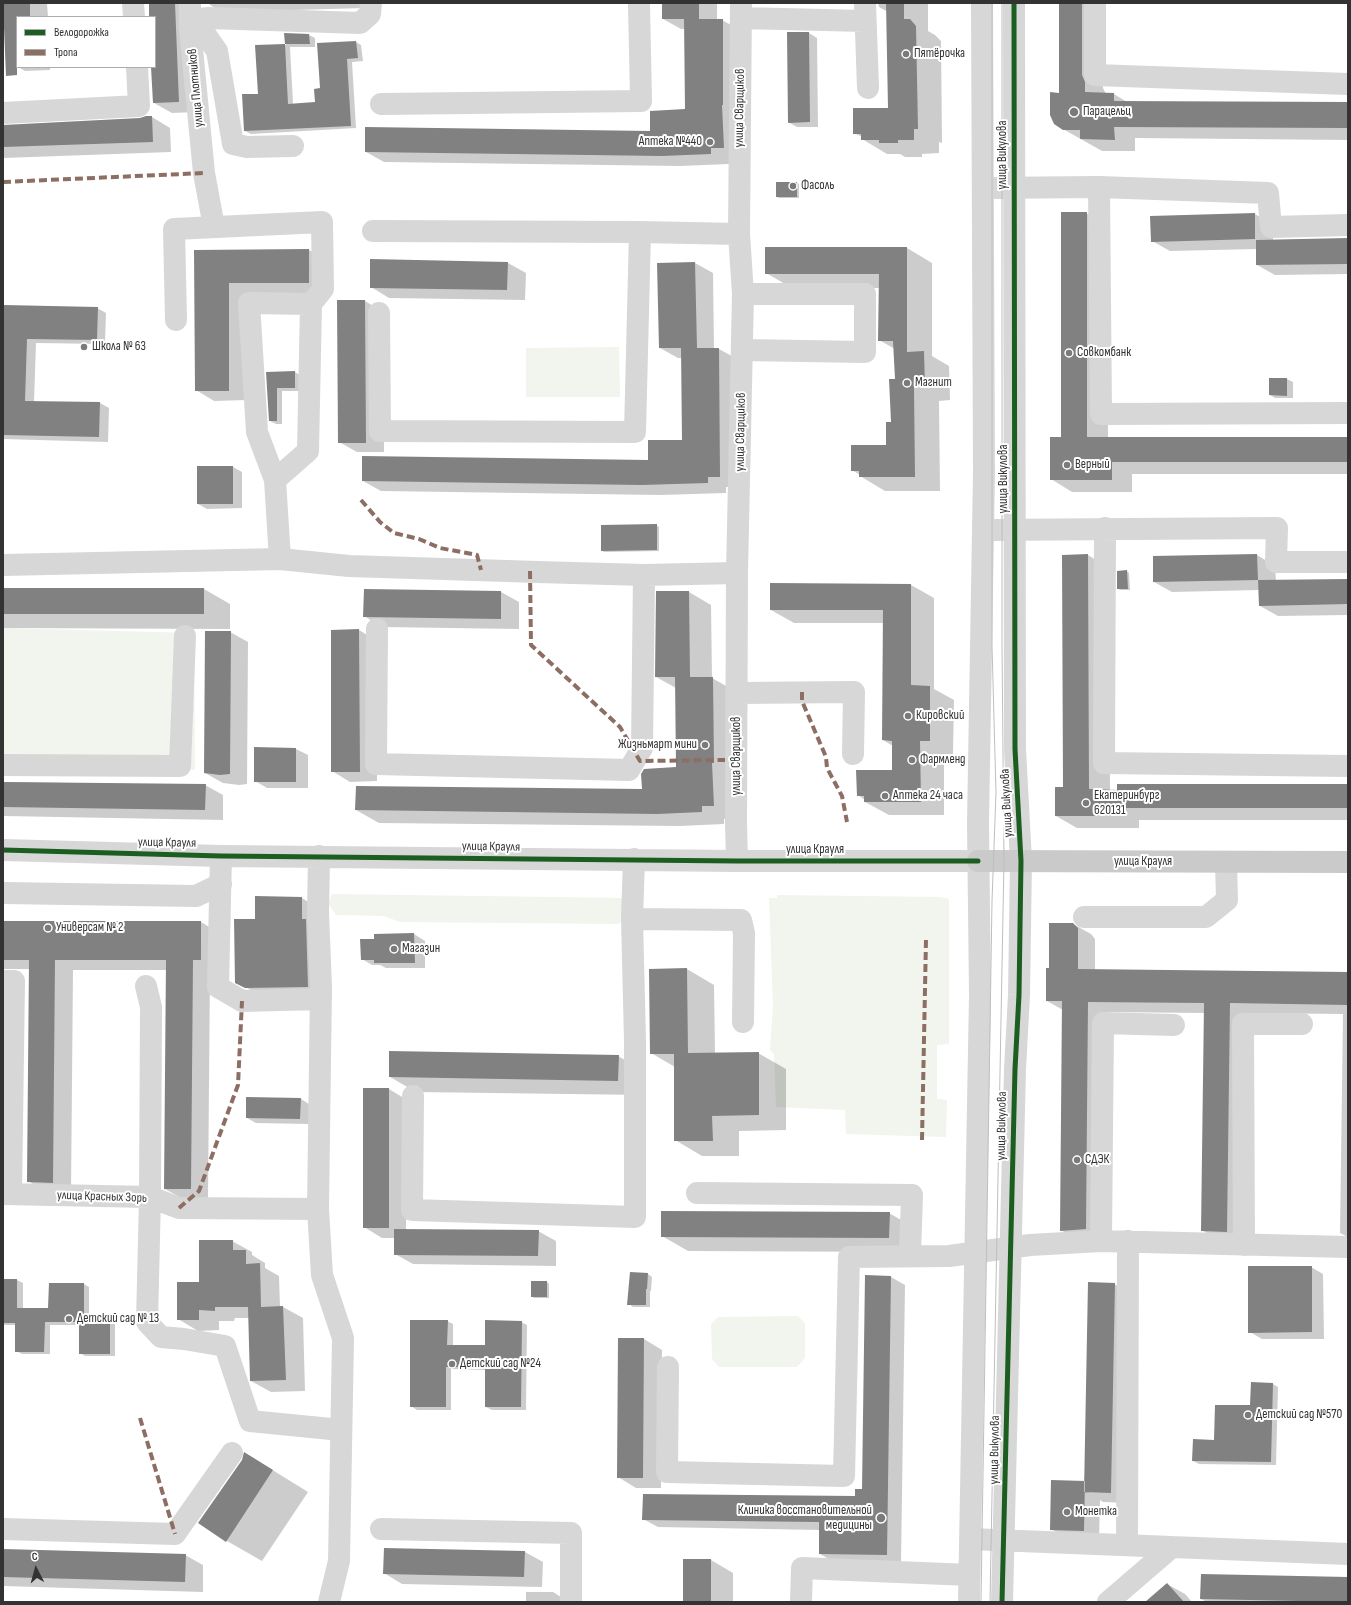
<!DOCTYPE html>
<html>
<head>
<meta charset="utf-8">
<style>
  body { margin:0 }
  #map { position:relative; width:1351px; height:1605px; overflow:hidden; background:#fff; font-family:"Sofia Sans Condensed",sans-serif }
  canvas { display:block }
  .frame { position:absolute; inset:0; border:4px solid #333; pointer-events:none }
  .legend { position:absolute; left:16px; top:16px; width:140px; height:52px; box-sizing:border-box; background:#fff; border:1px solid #adadad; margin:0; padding:5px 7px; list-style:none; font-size:12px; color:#333 }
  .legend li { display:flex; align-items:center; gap:8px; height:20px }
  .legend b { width:20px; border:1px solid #adadad }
  .north { position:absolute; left:16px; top:1549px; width:40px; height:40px; -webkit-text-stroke:3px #fff; paint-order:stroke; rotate:354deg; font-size:11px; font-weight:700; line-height:16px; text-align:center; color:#333 }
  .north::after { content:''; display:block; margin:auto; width:14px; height:18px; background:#333; clip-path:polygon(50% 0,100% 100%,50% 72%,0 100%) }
</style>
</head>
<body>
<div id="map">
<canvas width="1351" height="1605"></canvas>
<div class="frame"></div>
<ul class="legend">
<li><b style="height:5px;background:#1b5e20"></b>Велодорожка</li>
<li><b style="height:5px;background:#8d6e63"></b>Тропа</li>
</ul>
<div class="north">С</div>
</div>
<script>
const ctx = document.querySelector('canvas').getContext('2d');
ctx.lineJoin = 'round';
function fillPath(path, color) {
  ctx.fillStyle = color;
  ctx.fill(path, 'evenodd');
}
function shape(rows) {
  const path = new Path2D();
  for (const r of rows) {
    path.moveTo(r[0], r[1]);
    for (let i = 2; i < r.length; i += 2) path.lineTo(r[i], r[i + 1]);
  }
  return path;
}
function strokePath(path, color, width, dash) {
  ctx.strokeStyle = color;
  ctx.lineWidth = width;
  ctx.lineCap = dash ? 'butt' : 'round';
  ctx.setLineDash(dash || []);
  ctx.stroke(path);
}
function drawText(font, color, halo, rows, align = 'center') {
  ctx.font = font + ' "Sofia Sans Condensed",sans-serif';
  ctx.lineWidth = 4;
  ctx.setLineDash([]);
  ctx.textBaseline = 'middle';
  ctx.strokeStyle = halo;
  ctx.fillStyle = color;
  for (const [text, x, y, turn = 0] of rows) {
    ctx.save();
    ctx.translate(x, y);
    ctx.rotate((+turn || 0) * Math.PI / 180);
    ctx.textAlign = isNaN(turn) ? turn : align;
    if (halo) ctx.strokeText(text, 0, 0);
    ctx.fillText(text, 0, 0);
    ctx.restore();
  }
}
const green = shape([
  [619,347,620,397,526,397,526,348],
  [3,628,194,633,195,770,3,760],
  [332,894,624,898,624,917,619,924,400,922,384,916,336,915,328,903],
  [777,895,940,897,949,899,949,1044,937,1045,937,1099,947,1100,946,1137,846,1134,845,1110,776,1107,774,1054,770,1050,773,1006,769,898,777,898],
  [798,1316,805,1323,805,1358,797,1367,719,1367,712,1359,711,1324,718,1317]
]);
const shadow = shape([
  [4,3,47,3,48,17,17,17,17,66],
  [150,3,192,3,197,112,172,113,154,103,152,67,155,67,155,17,150,17],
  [210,3,365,3,365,8,222,12,210,5],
  [663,3,717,3,717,20,722,20,740,30,729,164,680,166,384,162,366,152,651,132,686,110,685,29,681,29,663,19],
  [878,3,928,3,928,31,935,35,941,41,942,143,939,142,939,153,922,154,922,157,905,157,900,154,887,154,862,139,862,137,854,133,889,109,888,12,879,7],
  [1060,3,1106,3,1103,15,1103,88,1106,94,1114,94,1127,102,1348,103,1348,140,1135,138,1135,151,1102,151,1063,129,1060,94],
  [809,33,817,38,818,127,797,127,788,122],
  [285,34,309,35,315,38,315,47,290,47,293,104,316,103,321,89,356,42,361,45,363,61,352,62,356,128,251,134,245,131,259,95,256,46,286,45],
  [18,67,50,67,50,70,25,71],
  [152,117,170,128,171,152,3,158,3,126,140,119],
  [797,183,799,184,799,198,779,198,777,197],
  [1086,213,1107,225,1108,438,1348,438,1348,474,1132,474,1132,492,1072,492,1051,479,1062,438],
  [1255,214,1273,225,1273,240,1348,239,1348,274,1275,275,1257,265,1257,249,1170,251,1152,241],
  [907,248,932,263,932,356,949,366,950,400,939,401,940,491,885,491,860,476,860,475,852,470,887,446,892,423,896,380,895,349,879,340,880,288,792,288,766,273],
  [309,250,327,261,327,293,247,293,247,400,214,401,196,390,195,251],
  [508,263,526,273,525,300,389,298,371,287],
  [695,263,713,273,714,349,719,349,737,359,738,487,726,487,726,493,660,495,381,491,363,481,649,461,683,440,682,358,678,358,660,348],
  [338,301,365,301,383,312,384,452,357,452,339,442],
  [3,306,97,308,106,313,105,344,36,343,34,402,100,403,109,408,108,442,3,439],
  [295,372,301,376,301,391,282,391,282,424,276,424,270,421,267,373],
  [1270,379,1287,379,1293,382,1293,398,1275,398,1270,395],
  [233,467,242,472,242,508,207,509,198,504],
  [656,525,659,527,659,551,604,552,602,550],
  [1088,555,1109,568,1110,790,1348,785,1348,820,1139,820,1139,828,1077,828,1056,816,1064,788,1063,556],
  [1257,555,1275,566,1276,581,1348,580,1348,615,1278,616,1260,606,1259,590,1172,592,1154,582,1154,557],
  [1127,571,1129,573,1130,590,1121,590,1118,589],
  [911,585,934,598,934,689,954,700,953,754,944,754,944,815,889,815,865,802,865,800,858,795,893,771,893,746,883,740,884,623,794,623,771,610],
  [3,589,204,589,230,604,230,629,3,628],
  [365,590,501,592,519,602,519,629,382,627,364,616],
  [689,592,711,605,712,678,735,691,736,818,724,819,724,824,680,826,379,823,356,810,643,790,677,768,676,688,656,677],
  [359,630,377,641,377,781,350,782,332,771],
  [230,632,248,642,247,784,239,785,223,783,205,773],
  [296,749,308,755,308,788,267,788,255,781],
  [3,782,205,785,223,795,223,820,3,816],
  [256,897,302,898,313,905,319,993,258,994,236,982,256,920],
  [3,922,201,922,219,933,210,970,208,1199,183,1199,165,1189,167,970,73,970,71,1192,47,1192,28,1181,30,969,3,969],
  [1073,924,1091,934,1095,939,1095,970,1348,973,1348,1237,1340,1233,1343,1014,1247,1013,1245,1241,1220,1241,1202,1230,1205,1013,1106,1012,1103,1239,1078,1241,1061,1230,1063,1010,1047,1001,1050,969],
  [414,934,425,941,425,968,386,968,380,965,372,965,362,959,375,940,375,935],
  [687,969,714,985,715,1053,758,1053,786,1069,786,1130,739,1131,739,1156,702,1156,675,1140,675,1067,651,1053,650,970],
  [618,1056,644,1071,644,1095,416,1092,390,1077],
  [389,1089,407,1100,406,1230,538,1231,556,1241,556,1266,413,1264,395,1254,395,1238,382,1238,364,1227],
  [301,1099,309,1104,309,1124,256,1123,247,1118],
  [889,1213,915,1228,915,1252,688,1251,662,1236],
  [232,1241,252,1252,252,1255,265,1263,265,1268,279,1276,280,1307,283,1307,303,1318,305,1391,271,1392,251,1381,249,1318,235,1318,234,1321,219,1321,219,1330,198,1331,178,1319,200,1284],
  [1311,1267,1323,1274,1324,1339,1262,1339,1250,1332],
  [648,1274,652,1277,651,1291,650,1291,650,1307,633,1307,629,1304],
  [891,1277,905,1285,901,1563,834,1562,820,1554,820,1530,658,1527,643,1519,856,1497,863,1490],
  [3,1280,17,1280,23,1283,23,1309,49,1309,84,1284,89,1287,89,1315,110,1315,115,1318,115,1356,85,1356,80,1353,80,1325,50,1325,50,1354,22,1354,16,1351,16,1325,3,1325],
  [547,1282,549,1284,549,1298,534,1298,532,1296],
  [1114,1284,1132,1294,1128,1503,1103,1502,1100,1500,1099,1540,1066,1538,1051,1529,1084,1482],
  [447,1321,453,1324,453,1346,486,1346,521,1322,527,1325,526,1410,492,1410,486,1407,486,1370,451,1369,451,1410,417,1410,411,1406],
  [644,1339,662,1350,661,1488,636,1488,618,1477],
  [1273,1384,1278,1387,1276,1465,1199,1464,1193,1461,1251,1406],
  [245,1453,308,1492,262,1561,227,1541],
  [3,1550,185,1555,203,1565,203,1592,3,1586],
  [525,1552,543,1562,542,1587,402,1584,384,1573],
  [711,1560,733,1573,733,1602,684,1602],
  [1348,1578,1348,1602,1207,1602,1201,1599],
  [1167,1584,1185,1594,1192,1602,1146,1602],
  [526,1592,553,1592,569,1602,526,1602]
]);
const building = shape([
  [3,3,30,3,30,17,17,17,17,75,6,76],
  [149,3,175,3,179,102,153,103,151,67,155,67,155,17,149,17],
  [662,3,699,3,699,19,723,19,723,105,722,105,724,148,711,148,711,154,662,156,365,152,365,127,650,131,650,111,685,109,684,19,662,19],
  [886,3,904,3,904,19,910,19,916,26,918,129,914,129,914,140,898,140,898,143,879,143,879,140,861,140,861,134,853,134,853,108,888,108],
  [1059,3,1082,3,1082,75,1085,82,1085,92,1114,93,1114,101,1348,102,1348,128,1114,127,1115,140,1080,139,1080,130,1063,130,1054,124,1050,115,1050,92,1059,93],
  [787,32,809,32,810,122,788,123],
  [284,33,309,34,310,44,285,44],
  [356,41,358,58,347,59,351,126,244,131,242,94,258,94,255,45,285,44,288,104,315,102,314,89,320,88,317,43],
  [146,116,152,116,153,142,3,147,3,125,140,118],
  [776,182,797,182,797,197,776,197],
  [1061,212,1087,212,1087,437,1348,437,1348,462,1112,462,1112,480,1050,480,1050,437,1061,437],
  [1255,213,1255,239,1151,242,1150,216],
  [1348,238,1348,264,1256,265,1256,240],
  [765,247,907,247,907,352,924,351,925,386,914,387,915,477,859,477,859,471,851,471,851,445,886,445,886,422,891,422,889,379,895,379,893,341,878,341,879,274,765,274],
  [309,249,309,283,229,283,229,391,195,391,194,250],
  [370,259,508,262,507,290,370,288],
  [695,262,697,348,719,348,720,477,708,477,708,483,642,485,362,481,362,456,648,460,648,440,682,440,681,348,659,348,657,263],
  [337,300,365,300,366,443,338,443],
  [3,305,98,307,97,340,27,339,25,401,100,402,99,437,3,435],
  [295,371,295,388,277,388,277,421,269,421,266,372],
  [1269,378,1287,378,1287,396,1269,395],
  [197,466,233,466,233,504,197,504],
  [657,524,657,550,601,551,601,525],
  [1088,554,1089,789,1117,790,1117,784,1348,784,1348,808,1118,808,1118,816,1055,816,1055,787,1063,787,1062,555],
  [1257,554,1258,580,1153,582,1153,556],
  [1127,570,1128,589,1117,589,1117,571],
  [1348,579,1348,604,1259,606,1258,580],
  [770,583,911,584,911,685,930,686,930,741,920,741,921,802,864,802,864,796,857,796,856,770,892,770,892,741,882,740,883,610,770,610],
  [3,588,204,588,204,614,3,614],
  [364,589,501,591,501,619,363,617],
  [656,591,689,591,690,677,713,677,714,763,712,763,714,806,702,806,702,812,657,814,355,810,356,786,642,789,641,774,644,769,676,767,675,677,655,677],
  [359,629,360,772,331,772,331,630],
  [205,631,231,631,230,774,220,775,204,773],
  [254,747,296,748,296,782,254,782],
  [3,782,206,784,205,810,3,807],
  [255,896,302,897,302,919,306,919,308,987,245,988,235,983,234,919,255,919],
  [3,921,201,921,201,960,193,960,191,1189,164,1189,166,960,55,960,53,1183,27,1182,29,960,3,960],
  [1049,923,1073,923,1078,928,1078,969,1348,972,1348,1005,1230,1003,1227,1232,1201,1231,1204,1003,1088,1002,1086,1229,1060,1231,1062,1001,1046,1001,1046,968,1049,968],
  [414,933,415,963,374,963,374,960,361,960,360,939,374,939,374,934],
  [687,968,688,1053,759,1052,759,1115,712,1116,713,1141,674,1141,674,1054,650,1054,649,969],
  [389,1051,619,1055,618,1081,389,1077],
  [363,1088,389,1088,389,1228,363,1228],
  [246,1097,301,1098,300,1119,246,1118],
  [661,1211,890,1212,889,1238,661,1237],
  [394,1229,539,1230,538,1256,394,1255],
  [199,1240,233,1240,233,1250,246,1250,246,1264,260,1263,261,1307,283,1306,286,1380,250,1381,248,1307,215,1307,215,1311,199,1310,199,1320,177,1320,177,1282,199,1282],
  [1248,1266,1312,1266,1312,1332,1248,1333],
  [630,1272,648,1273,647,1289,646,1289,646,1305,627,1305],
  [865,1275,891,1276,887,1555,819,1554,819,1522,642,1520,643,1494,855,1496,855,1489,862,1489],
  [3,1279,17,1279,17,1308,48,1308,49,1283,84,1283,84,1314,110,1314,110,1354,79,1354,79,1322,45,1322,44,1352,15,1352,15,1323,3,1323],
  [531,1281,547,1281,547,1297,531,1297],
  [1088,1282,1115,1283,1111,1493,1084,1492],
  [410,1320,448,1320,447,1345,485,1345,485,1320,522,1321,521,1407,485,1407,485,1367,446,1367,446,1407,410,1407],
  [618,1338,644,1338,643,1478,617,1478],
  [1251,1382,1273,1383,1271,1462,1192,1461,1193,1439,1214,1440,1215,1405,1250,1405],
  [244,1452,273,1470,226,1542,198,1523,242,1460],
  [1051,1480,1085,1481,1084,1531,1050,1530],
  [384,1548,525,1551,524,1577,383,1574],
  [3,1549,186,1554,185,1582,3,1577],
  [683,1559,711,1559,711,1602,683,1602],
  [1201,1574,1348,1577,1348,1602,1200,1599],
  [1167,1583,1184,1602,1145,1602]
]);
const minor = shape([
  [133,3,134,17],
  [190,3,190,28,204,173,214,227],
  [865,3,868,88],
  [1095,3,1095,75,1348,84],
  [741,18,865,21],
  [190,20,209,18,360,23,370,14,371,3],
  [190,28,203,31,217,51,233,144,247,147,293,146],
  [381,104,641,101,639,3],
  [3,113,139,106,137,67],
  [1099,187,1101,414,1348,413],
  [983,188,1099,187,1268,193,1271,227,1348,225],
  [373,231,640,232],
  [379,313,380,431,635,432,640,232,739,234],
  [176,320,174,229,322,222,323,289,311,304],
  [743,350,865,352,865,294,743,294],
  [275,480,308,451,311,304,249,303,257,432,275,480,280,559],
  [1105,528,1104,763,1348,766],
  [983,530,1277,528,1276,562,1348,562],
  [3,565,280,559,349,566,538,572,644,575,737,573],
  [377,629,376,764,629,770,642,748,644,575],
  [737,693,854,692,853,754],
  [3,765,180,766,185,636],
  [3,850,221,856,737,861,978,861],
  [221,856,218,987,242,1001,320,999],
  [319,856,318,913,321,987,318,1209,322,1275,343,1338,339,1561,329,1602],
  [737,861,736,823,737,573,743,294,739,234,741,3],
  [3,893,196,896,221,884],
  [1084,917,1206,917,1227,900,1226,862],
  [632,919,741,920,744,933,743,1022],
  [3,981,14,981,11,1194],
  [146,986,151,1007,150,1197,147,1322,161,1337,184,1339,225,1346,250,1421,331,1429,341,1428],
  [413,1096,412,1210,635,1217,635,1041,632,919,634,859],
  [697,1193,912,1195,910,1255],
  [3,1194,150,1197,179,1208,318,1209],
  [1101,1241,1103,1023,1174,1025],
  [1244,1245,1243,1024,1302,1024],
  [668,1367,667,1472,844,1476,849,1257,949,1256,1030,1245,1101,1241,1348,1247],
  [3,1529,175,1534,232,1453],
  [381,1529,571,1533,571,1602],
  [970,1539,1348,1554],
  [1127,1545,1128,1241],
  [801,1602,802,1568,969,1575],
  [969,1602,980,995,978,823,984,472,982,3],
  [1002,1602,1015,1069,1019,995,1021,861,1015,749,1014,3],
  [1108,1602,1172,1547]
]);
const major = shape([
  [978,861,1348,862]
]);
const tram = shape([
  [981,1602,992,901,996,792,992,646,992,3],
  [990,1602,1004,861,1002,645,1002,3]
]);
const quiet = shape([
  [3,182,204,173],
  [361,500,380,522,394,533,419,539,440,548,477,555,481,570],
  [530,571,531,645,620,727,640,761,725,760],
  [802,692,802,701,826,757,827,768,842,796,847,822],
  [922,1140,926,939],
  [179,1208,199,1191,238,1085,242,1001],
  [140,1418,175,1534]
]);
const cycleway = shape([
  [3,850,221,856,737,861,978,861],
  [1002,1602,1015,1069,1019,995,1021,861,1015,749,1014,3]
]);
const markers = [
  [906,54,4,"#7a7a7a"],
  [1074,112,5,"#7a7a7a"],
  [710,142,4,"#7a7a7a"],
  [793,186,4,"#7a7a7a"],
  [84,347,4,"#7a7a7a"],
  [1069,353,4,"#7a7a7a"],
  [907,383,4,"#7a7a7a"],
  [1067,465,4,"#7a7a7a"],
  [908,716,4,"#7a7a7a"],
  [705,745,4,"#7a7a7a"],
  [912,760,4,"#7a7a7a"],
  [885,796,4,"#7a7a7a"],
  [1086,803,4,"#7a7a7a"],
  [48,928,4,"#7a7a7a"],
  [394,949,4,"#7a7a7a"],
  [1077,1160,4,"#7a7a7a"],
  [69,1319,4,"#7a7a7a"],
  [452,1364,4,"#7a7a7a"],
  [1248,1415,4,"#7a7a7a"],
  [1067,1512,4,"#7a7a7a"],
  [881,1518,5,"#7a7a7a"]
];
const poiNames = [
  ["Пятёрочка",914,54],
  ["Парацельц",1083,112],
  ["Аптека №440",702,142,"right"],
  ["Фасоль",801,186],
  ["Школа № 63",92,347],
  ["Совкомбанк",1077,353],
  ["Магнит",915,383],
  ["Верный",1075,465],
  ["Кировский",916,716],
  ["Жизньмарт мини",697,745,"right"],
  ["Фармленд",920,760],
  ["Аптека 24 часа",893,796],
  ["Екатеринбург",1094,796],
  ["620131",1094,811],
  ["Универсам № 2",56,928],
  ["Магазин",402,949],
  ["СДЭК",1085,1160],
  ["Детский сад № 13",77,1319],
  ["Детский сад №24",460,1364],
  ["Детский сад №570",1256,1415],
  ["Клиника восстановительной",872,1511,"right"],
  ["медицины",872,1526,"right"],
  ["Монетка",1075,1512]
];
const streetNames = [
  ["улица Плотников",196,88,-95],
  ["улица Сварщиков",740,108,-89],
  ["улица Викулова",1003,155,-90],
  ["улица Сварщиков",741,432,-89],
  ["улица Викулова",1004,479,-90],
  ["улица Сварщиков",737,756,-90],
  ["улица Викулова",1007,803,-93],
  ["улица Крауля",167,843,1],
  ["улица Крауля",491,847,1],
  ["улица Крауля",815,850],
  ["улица Крауля",1143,862],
  ["улица Викулова",1002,1126,-89],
  ["улица Красных Зорь",102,1197,2],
  ["улица Викулова",995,1450,-89]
];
fillPath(green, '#f1f5ed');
fillPath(shadow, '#0003');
fillPath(building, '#818181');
strokePath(minor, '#d7d7d7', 22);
strokePath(major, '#cacaca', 22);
strokePath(tram, '#bebebe', 1);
strokePath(quiet, '#8d6e63', 4, [8, 4]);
strokePath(cycleway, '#1b5e20', 5);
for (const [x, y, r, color] of markers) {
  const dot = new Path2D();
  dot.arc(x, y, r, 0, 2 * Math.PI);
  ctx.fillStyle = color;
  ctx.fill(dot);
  strokePath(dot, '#fff', 1.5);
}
drawText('13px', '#333', '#fff', poiNames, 'left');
drawText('13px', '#333', '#fff', streetNames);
</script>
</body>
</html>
